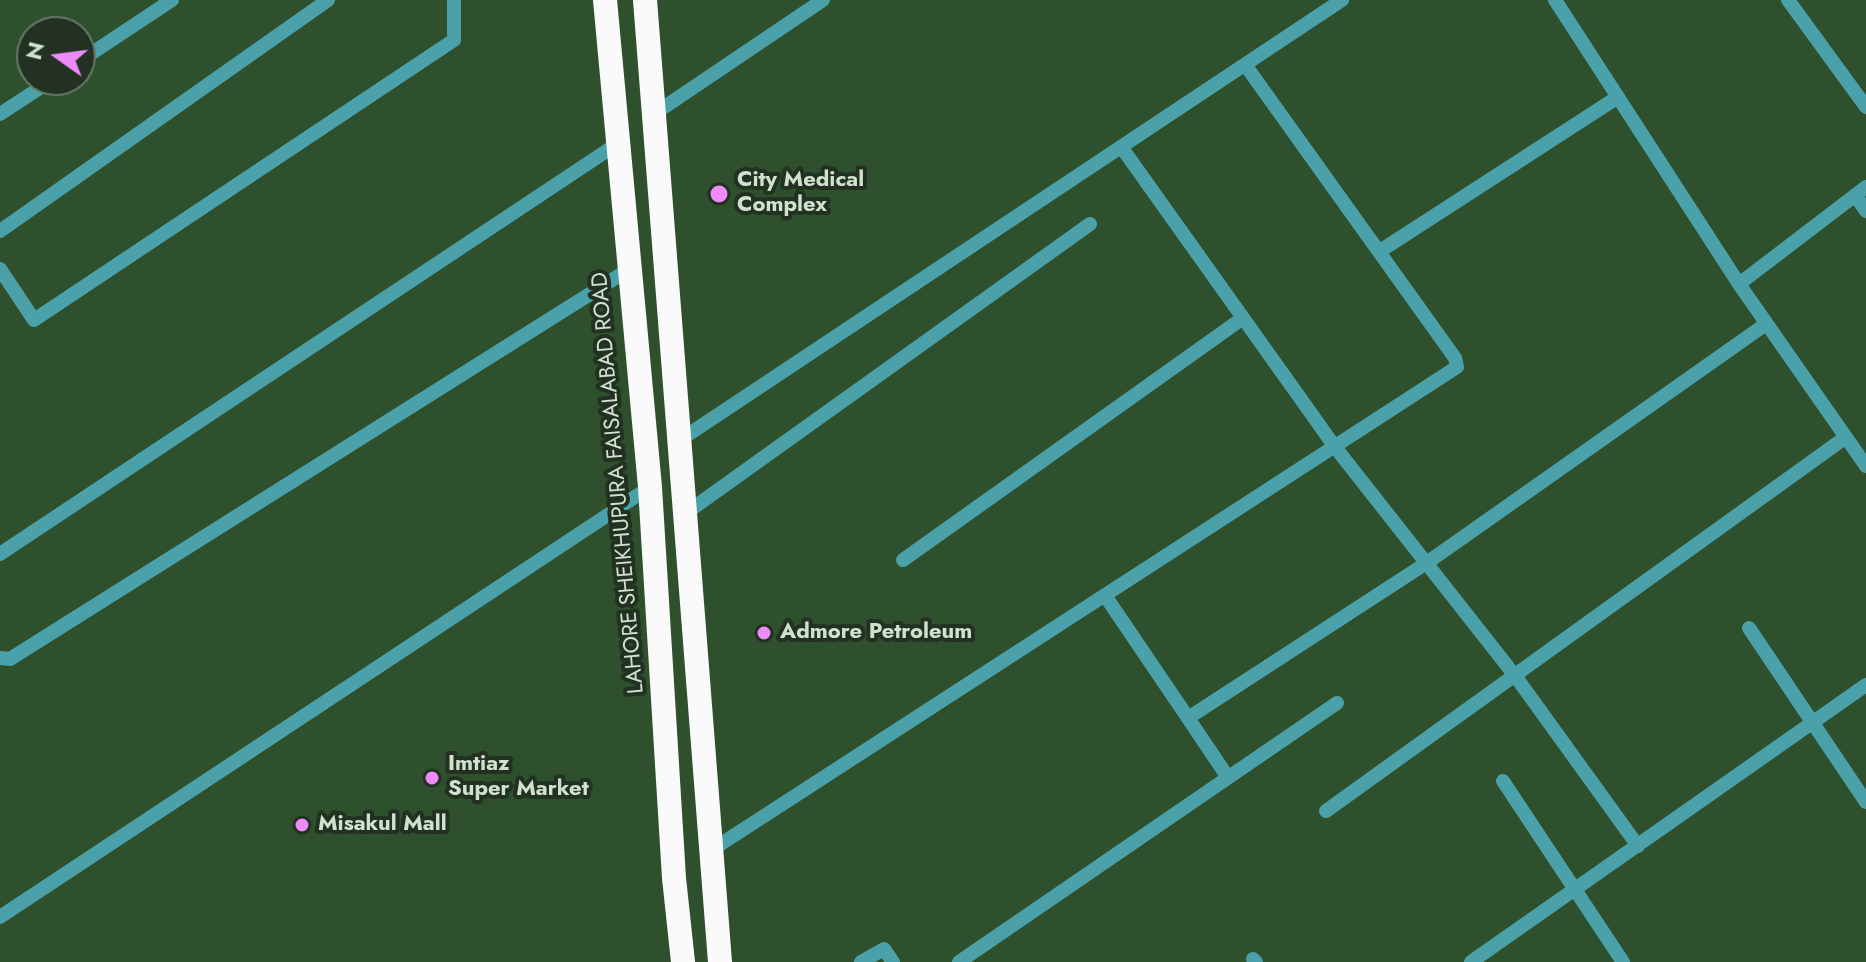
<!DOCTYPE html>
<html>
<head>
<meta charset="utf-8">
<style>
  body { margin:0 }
  #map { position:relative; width:1866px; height:962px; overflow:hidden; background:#2f502d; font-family:Jost,sans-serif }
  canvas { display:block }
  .north { position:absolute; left:16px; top:16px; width:80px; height:80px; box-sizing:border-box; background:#223121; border:2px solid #687866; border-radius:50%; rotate:284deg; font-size:22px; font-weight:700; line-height:32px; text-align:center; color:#d0e2ce }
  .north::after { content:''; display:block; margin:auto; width:28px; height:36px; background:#ed8cf9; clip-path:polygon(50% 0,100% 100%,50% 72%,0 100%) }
</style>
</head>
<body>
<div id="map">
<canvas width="1866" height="962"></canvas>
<div class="north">N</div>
</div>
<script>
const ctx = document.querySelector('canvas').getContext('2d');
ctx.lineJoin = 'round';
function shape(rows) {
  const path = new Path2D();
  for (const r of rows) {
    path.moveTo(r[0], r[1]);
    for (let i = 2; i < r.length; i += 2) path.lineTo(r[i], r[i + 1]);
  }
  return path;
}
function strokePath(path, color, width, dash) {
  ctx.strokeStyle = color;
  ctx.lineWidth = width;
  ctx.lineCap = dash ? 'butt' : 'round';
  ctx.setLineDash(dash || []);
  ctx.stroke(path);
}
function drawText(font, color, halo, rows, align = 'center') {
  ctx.font = font + ' Jost,sans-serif';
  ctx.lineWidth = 8;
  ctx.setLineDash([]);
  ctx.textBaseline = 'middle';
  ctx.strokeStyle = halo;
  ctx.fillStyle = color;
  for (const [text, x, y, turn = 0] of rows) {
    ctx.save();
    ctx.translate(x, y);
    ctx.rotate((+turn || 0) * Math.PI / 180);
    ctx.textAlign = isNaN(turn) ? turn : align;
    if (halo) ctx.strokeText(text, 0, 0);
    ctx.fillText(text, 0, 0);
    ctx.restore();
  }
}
const minor = shape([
  [1555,0,1739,284,1866,466],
  [1788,0,1866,107],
  [80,61,172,0],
  [0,114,52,80],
  [654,114,823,0],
  [1122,148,1335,447,1516,677,1638,846],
  [1855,195,1866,211],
  [0,231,328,0],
  [1380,251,1618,97],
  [0,269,34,320,454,40,454,0],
  [1739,284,1866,187],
  [680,440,1342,0],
  [686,513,1090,224],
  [0,554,620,142],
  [903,560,1243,318],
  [1106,597,1188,718],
  [1749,628,1866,802],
  [0,658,10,659,628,270],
  [1227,776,1188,718,1428,562,1766,324],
  [1503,781,1623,962],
  [1326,811,1846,437],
  [710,851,1457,367,1455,358,1246,66],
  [0,917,650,487],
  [1253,959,1256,962],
  [861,962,884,949,893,962],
  [959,962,1337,703],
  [1471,962,1866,685]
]);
const highway = shape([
  [605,0,650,487,674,878,683,962],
  [645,0,720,962]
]);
const markers = [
  [719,194,10,"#ed8cf9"],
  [764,633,8,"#ed8cf9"],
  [432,778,8,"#ed8cf9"],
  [302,825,8,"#ed8cf9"]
];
const poiNames = [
  ["City Medical",737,181],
  ["Complex",737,206],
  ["Admore Petroleum",780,633],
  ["Imtiaz",448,765],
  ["Super Market",448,790],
  ["Misakul Mall",318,825]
];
const streetNames = [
  ["LAHORE SHEIKHUPURA FAISALABAD ROAD",619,483,-95]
];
strokePath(minor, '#4ba1a9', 14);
strokePath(highway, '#fafafa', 24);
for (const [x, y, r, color] of markers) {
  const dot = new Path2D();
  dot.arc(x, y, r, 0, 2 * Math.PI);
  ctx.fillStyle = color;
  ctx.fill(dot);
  strokePath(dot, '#223121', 3);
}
drawText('bold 22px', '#d0e2ce', '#223121', poiNames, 'left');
drawText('22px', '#d0e2ce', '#223121', streetNames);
</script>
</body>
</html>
